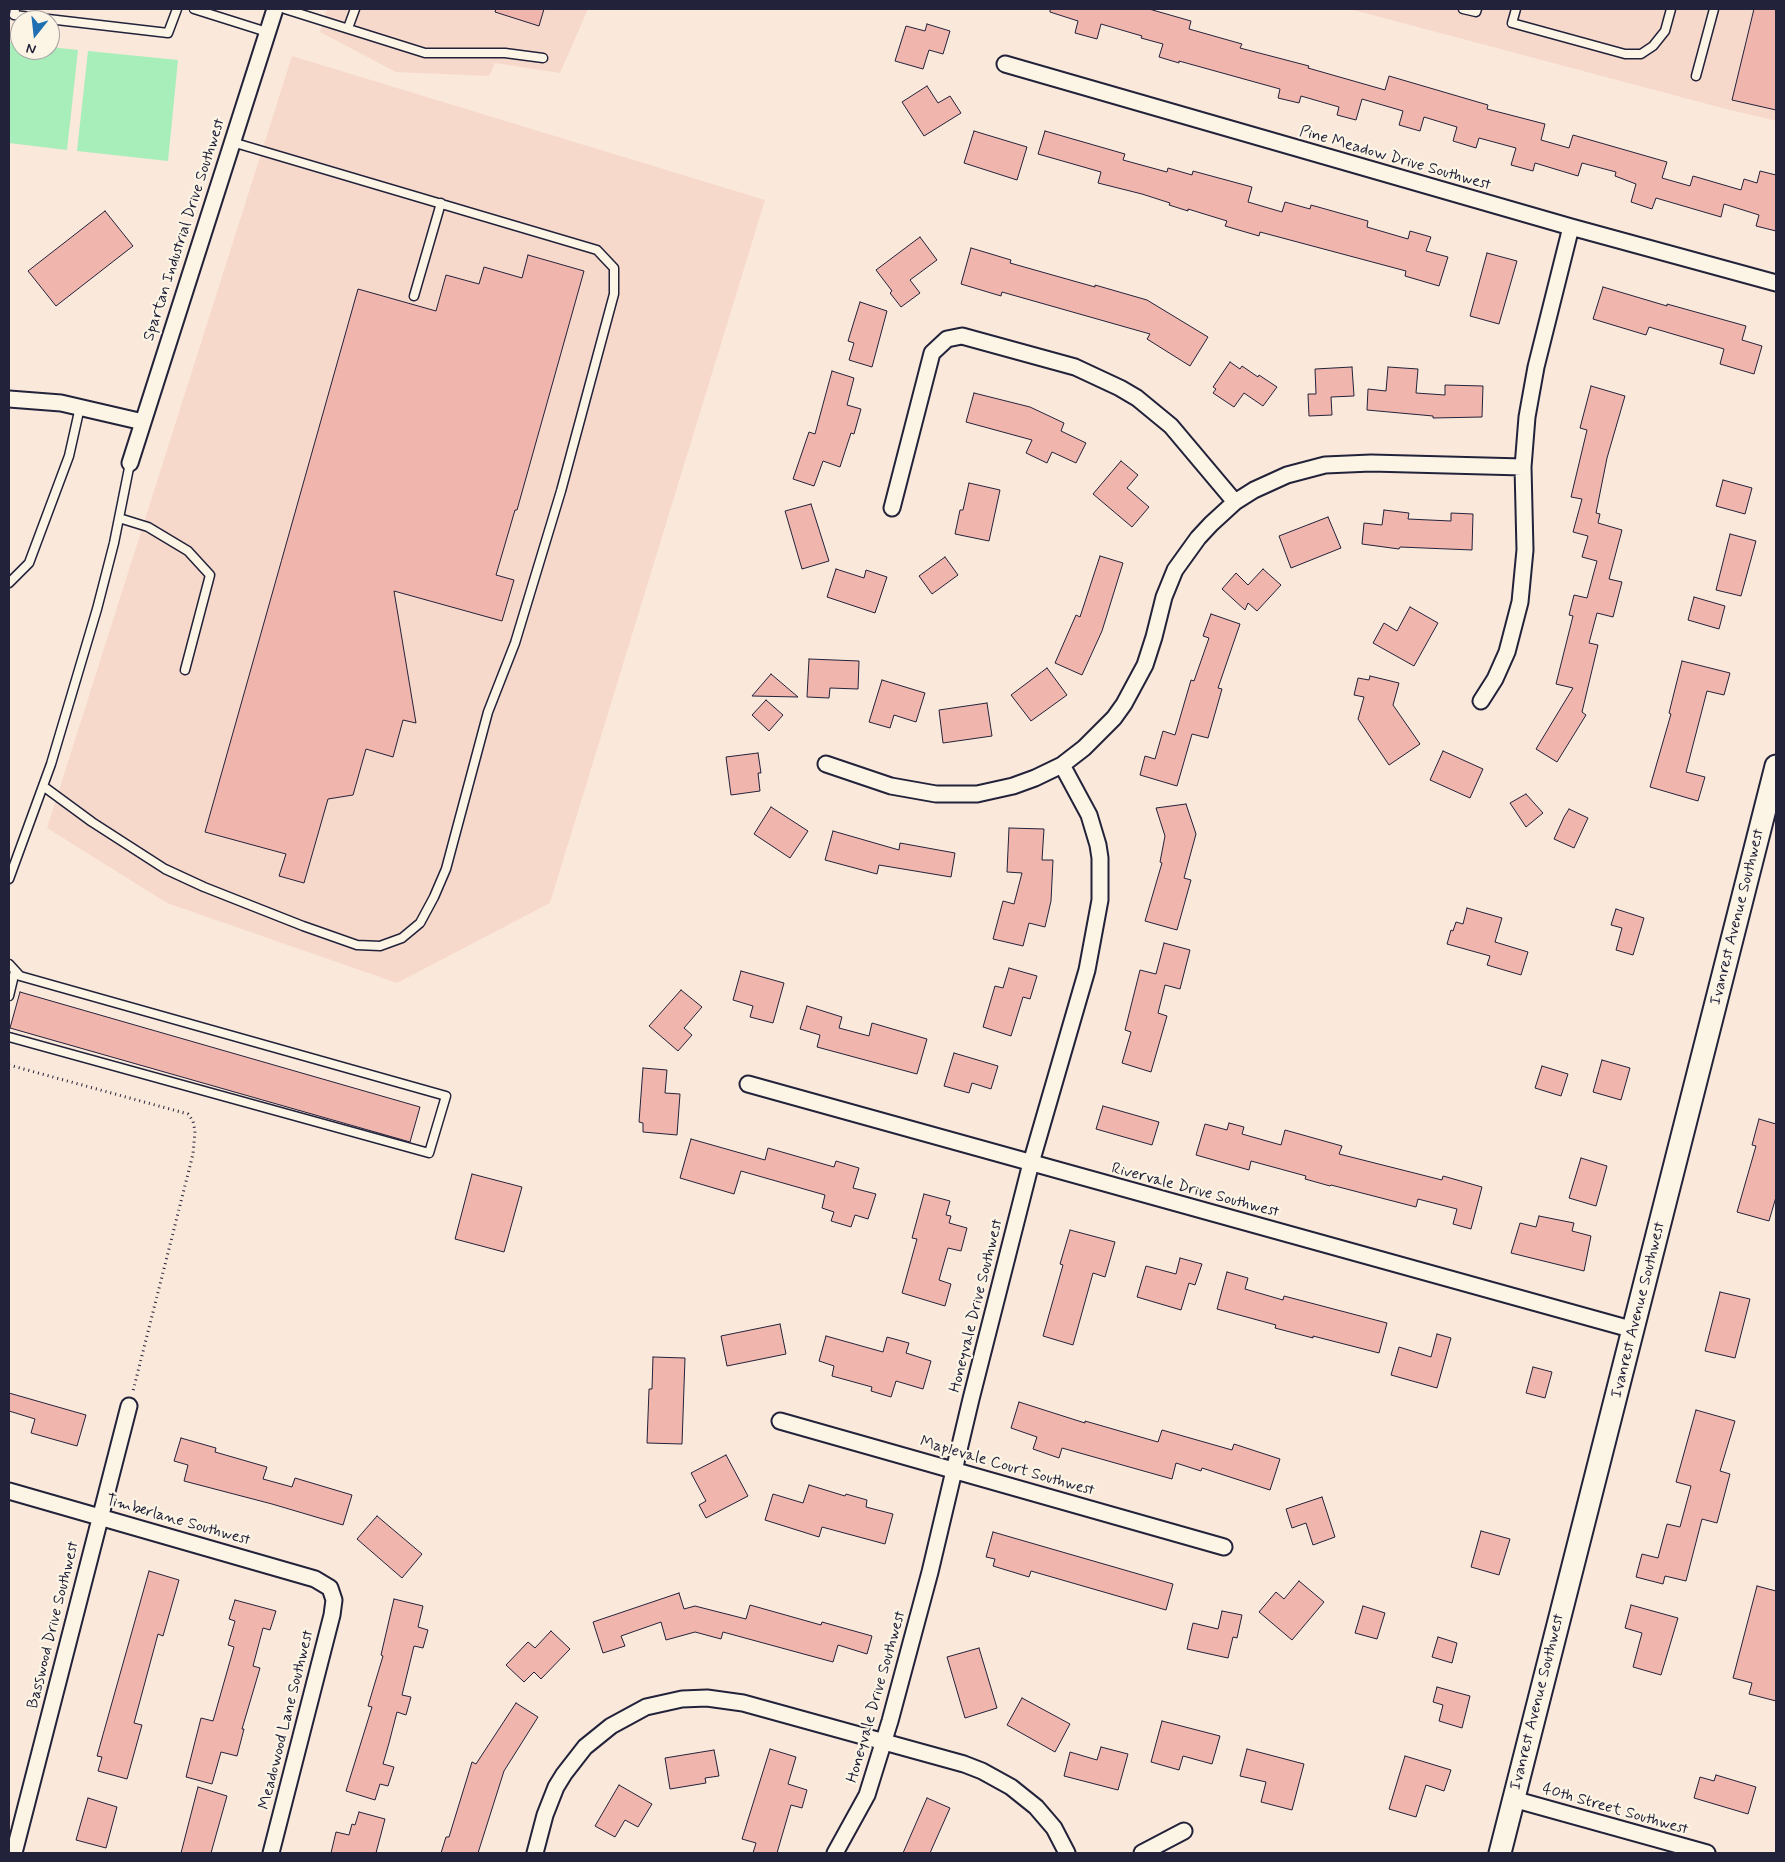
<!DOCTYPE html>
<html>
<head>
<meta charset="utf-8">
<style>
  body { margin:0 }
  #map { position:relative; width:1785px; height:1862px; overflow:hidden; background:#fae8da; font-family:Mynerve,sans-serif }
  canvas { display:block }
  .frame { position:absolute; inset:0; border:10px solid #22223b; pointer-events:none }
  .north { position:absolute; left:10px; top:10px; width:50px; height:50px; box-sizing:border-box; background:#fcf5e5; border:1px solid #a5a1a1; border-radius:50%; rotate:196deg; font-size:14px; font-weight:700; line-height:20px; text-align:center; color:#22223b }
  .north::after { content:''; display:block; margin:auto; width:18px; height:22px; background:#1f6fb2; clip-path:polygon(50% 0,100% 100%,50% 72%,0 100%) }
</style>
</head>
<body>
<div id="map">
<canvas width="1785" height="1862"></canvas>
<div class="frame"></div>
<div class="north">N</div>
</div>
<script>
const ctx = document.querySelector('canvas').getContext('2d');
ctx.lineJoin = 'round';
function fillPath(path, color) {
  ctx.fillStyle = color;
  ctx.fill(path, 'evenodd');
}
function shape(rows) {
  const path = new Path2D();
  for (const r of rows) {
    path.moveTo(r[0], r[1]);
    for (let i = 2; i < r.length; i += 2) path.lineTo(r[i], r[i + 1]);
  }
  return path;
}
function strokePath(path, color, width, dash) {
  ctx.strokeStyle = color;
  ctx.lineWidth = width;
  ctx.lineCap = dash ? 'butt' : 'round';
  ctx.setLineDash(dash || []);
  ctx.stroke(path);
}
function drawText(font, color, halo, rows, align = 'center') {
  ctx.font = font + ' Mynerve,sans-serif';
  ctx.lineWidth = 4.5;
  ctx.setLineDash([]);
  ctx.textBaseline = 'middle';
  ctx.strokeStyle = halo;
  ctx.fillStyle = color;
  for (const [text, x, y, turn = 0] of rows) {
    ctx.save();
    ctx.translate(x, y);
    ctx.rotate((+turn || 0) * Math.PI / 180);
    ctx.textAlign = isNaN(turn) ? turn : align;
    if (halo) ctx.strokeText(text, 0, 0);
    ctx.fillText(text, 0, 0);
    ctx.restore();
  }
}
const built = shape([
  [327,9,588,9,560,73,495,63,489,76,396,72,320,32],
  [1350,9,1776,9,1776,121,1726,109],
  [292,56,765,200,550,903,397,983,167,903,47,828]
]);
const green = shape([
  [9,42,20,43,20,50,50,50,50,47,78,50,67,150,9,143],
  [88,51,178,60,168,161,77,151]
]);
const building = shape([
  [496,9,544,9,539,26,495,12,496,9],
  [1050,9,1149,9,1191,21,1189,29,1242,44,1240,48,1309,66,1308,68,1385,90,1389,76,1488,105,1487,109,1545,124,1541,140,1569,148,1573,135,1667,162,1662,178,1690,186,1693,176,1741,190,1744,179,1757,183,1760,171,1776,175,1776,231,1756,226,1759,215,1724,204,1721,217,1656,198,1652,209,1631,202,1636,184,1615,176,1616,172,1582,163,1578,176,1535,163,1533,171,1511,165,1516,148,1479,138,1476,148,1453,141,1457,127,1424,117,1420,131,1399,125,1403,111,1362,99,1356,120,1337,115,1339,107,1301,96,1299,103,1278,98,1280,89,1179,61,1179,63,1159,57,1163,44,1141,38,1142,36,1101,24,1097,39,1075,33,1078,21,1050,12,1050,9],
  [1754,9,1776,9,1776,110,1732,100,1754,9],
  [927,24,950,31,943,54,929,50,923,69,895,61,906,26,925,31,927,24],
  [927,86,938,103,950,96,961,113,924,136,902,102,927,86],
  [974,131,1027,147,1017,180,964,163,974,131],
  [1045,131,1125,154,1123,160,1167,172,1168,168,1192,175,1193,171,1252,187,1248,202,1282,212,1285,202,1310,209,1311,205,1368,221,1367,227,1408,239,1410,231,1431,237,1426,251,1448,257,1439,286,1405,276,1406,271,1260,232,1259,236,1225,226,1227,221,1188,209,1188,211,1169,205,1170,203,1142,194,1098,183,1101,172,1038,154,1045,131],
  [105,211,133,246,56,306,28,271,105,211],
  [920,237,937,260,910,280,920,293,901,307,890,293,892,291,876,270,920,237],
  [971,248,1011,260,1010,263,1095,287,1095,285,1147,300,1208,337,1190,366,1147,339,1150,334,1002,292,1001,296,961,284,971,248],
  [1487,253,1517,261,1499,324,1470,316,1487,253],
  [528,255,584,271,517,510,515,510,496,575,514,580,502,621,394,591,416,723,403,720,393,757,366,749,353,795,328,799,304,883,279,876,286,854,205,832,358,289,436,311,446,275,479,284,484,267,522,278,528,255],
  [1603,287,1667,306,1667,304,1746,326,1742,340,1762,346,1754,374,1720,364,1724,349,1649,327,1646,335,1593,319,1603,287],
  [860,302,887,311,872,367,849,360,854,343,848,341,860,302],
  [1230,362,1240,369,1242,366,1258,377,1259,375,1277,387,1263,406,1244,393,1234,407,1213,393,1216,389,1213,387,1230,362],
  [1352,367,1354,396,1331,397,1332,415,1309,416,1308,394,1316,394,1315,369,1352,367],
  [1388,367,1418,369,1416,393,1445,395,1445,385,1483,386,1482,417,1433,418,1433,416,1367,410,1368,389,1386,391,1388,367],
  [832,371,854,378,847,405,861,409,854,434,851,433,840,467,823,461,814,486,793,479,809,432,815,434,832,371],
  [1591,386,1625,396,1607,458,1596,513,1600,514,1598,523,1622,530,1609,579,1622,582,1613,617,1597,613,1589,643,1598,645,1582,712,1586,715,1557,762,1536,749,1573,688,1556,684,1573,616,1569,615,1574,595,1587,598,1597,561,1582,557,1588,536,1573,532,1582,499,1571,497,1587,430,1580,428,1591,386],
  [974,393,1030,407,1064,423,1061,431,1086,443,1076,463,1052,452,1047,463,1026,453,1032,440,966,422,974,393],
  [1121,461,1138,475,1127,488,1149,507,1132,527,1093,494,1121,461],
  [1723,480,1752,488,1745,514,1716,506,1723,480],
  [969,483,1000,490,989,541,955,534,960,510,963,510,969,483],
  [811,504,829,561,802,569,785,511,811,504],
  [1384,510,1409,513,1408,519,1451,521,1451,513,1473,514,1472,550,1400,547,1399,549,1362,544,1364,523,1382,525,1384,510],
  [1328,517,1341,548,1291,568,1279,536,1328,517],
  [1730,534,1756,541,1741,596,1716,590,1730,534],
  [1100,556,1123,563,1102,631,1082,675,1055,663,1076,615,1080,617,1100,556],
  [945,557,958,575,932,594,919,576,945,557],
  [836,569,864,578,866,570,887,577,875,613,827,597,836,569],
  [1263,569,1281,585,1257,611,1248,603,1245,610,1222,589,1236,573,1248,585,1263,569],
  [1694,597,1725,606,1719,629,1688,620,1694,597],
  [1410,607,1438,623,1414,666,1373,643,1384,623,1397,631,1410,607],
  [1211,614,1240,624,1218,688,1222,689,1208,738,1192,734,1177,786,1140,775,1145,756,1155,759,1163,731,1175,735,1191,680,1194,681,1209,638,1203,636,1211,614],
  [809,659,859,661,858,689,830,688,829,698,807,697,809,659],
  [1682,661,1730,673,1724,695,1707,691,1686,772,1705,777,1698,801,1650,787,1671,714,1669,713,1682,661],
  [1047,668,1067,695,1031,721,1011,695,1047,668],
  [771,674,798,697,752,696,771,674],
  [1370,676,1399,683,1393,705,1420,744,1389,765,1358,719,1364,697,1354,695,1358,678,1369,680,1370,676],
  [882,680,925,693,916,722,894,715,890,728,869,722,882,680],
  [766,700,783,715,769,731,752,715,766,700],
  [987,703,992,736,943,743,939,710,987,703],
  [1443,751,1483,769,1470,798,1430,780,1443,751],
  [758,753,761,773,758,773,760,791,731,795,726,757,758,753],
  [1526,794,1543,813,1526,827,1510,803,1526,794],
  [1186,804,1196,834,1184,878,1191,880,1177,930,1145,921,1162,863,1160,862,1165,836,1156,808,1186,804],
  [771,807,808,831,790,858,754,834,771,807],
  [1569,809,1588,818,1574,848,1554,839,1564,817,1569,809],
  [1009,828,1044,829,1042,860,1053,860,1051,901,1045,927,1029,923,1023,946,993,939,1003,901,1014,904,1022,873,1007,872,1009,828],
  [833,831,899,850,900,843,955,853,951,877,879,865,877,874,825,860,833,831],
  [1467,908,1502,918,1495,942,1528,952,1521,975,1487,965,1490,956,1447,944,1451,930,1453,931,1456,922,1463,924,1467,908],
  [1616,909,1644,918,1633,955,1616,950,1622,928,1611,925,1616,909],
  [1164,943,1190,950,1180,989,1165,985,1158,1013,1167,1016,1151,1072,1122,1063,1131,1032,1125,1030,1140,970,1156,974,1164,943],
  [1009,968,1037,976,1030,999,1023,997,1011,1036,983,1027,995,986,1003,988,1009,968],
  [741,971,784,983,773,1023,750,1017,753,1006,733,1000,741,971],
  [681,990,702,1007,684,1028,692,1035,678,1051,649,1026,681,990],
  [20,992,420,1107,410,1142,10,1028,20,992],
  [807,1006,842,1017,839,1028,869,1036,872,1023,927,1039,917,1074,817,1047,820,1035,800,1029,807,1006],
  [954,1053,998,1066,991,1089,972,1083,969,1093,944,1086,954,1053],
  [1602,1060,1630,1068,1621,1100,1593,1092,1602,1060],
  [1542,1066,1568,1074,1561,1096,1535,1088,1542,1066],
  [643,1068,667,1070,665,1093,680,1094,677,1135,643,1132,643,1123,639,1122,643,1068],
  [1103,1106,1159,1122,1152,1145,1096,1129,1103,1106],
  [1759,1119,1776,1124,1776,1197,1769,1221,1737,1212,1756,1146,1752,1145,1759,1119],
  [1229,1123,1244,1127,1242,1134,1281,1145,1285,1130,1342,1146,1339,1154,1442,1180,1443,1176,1482,1187,1471,1229,1453,1224,1457,1209,1418,1199,1416,1207,1331,1185,1330,1186,1305,1179,1306,1176,1251,1161,1249,1170,1196,1155,1205,1124,1227,1130,1229,1123],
  [691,1139,765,1160,768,1148,834,1167,836,1161,859,1168,853,1188,876,1194,868,1219,855,1215,851,1227,831,1221,834,1212,822,1208,825,1195,741,1171,734,1194,680,1178,691,1139],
  [1581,1158,1607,1166,1596,1206,1569,1198,1581,1158],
  [472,1174,522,1187,504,1252,455,1239,472,1174],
  [924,1194,950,1201,946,1215,951,1216,949,1223,967,1228,961,1251,948,1248,939,1280,951,1284,945,1306,902,1293,917,1239,912,1238,924,1194],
  [1539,1216,1574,1223,1572,1231,1591,1236,1584,1271,1511,1253,1520,1223,1536,1227,1539,1216],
  [1070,1230,1115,1242,1105,1277,1093,1273,1073,1345,1043,1336,1063,1265,1060,1264,1070,1230],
  [1180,1258,1202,1264,1195,1285,1189,1283,1181,1310,1137,1297,1146,1266,1176,1274,1180,1258],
  [1227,1272,1248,1278,1245,1289,1283,1300,1284,1296,1387,1323,1379,1353,1313,1336,1313,1338,1275,1328,1276,1325,1217,1309,1227,1272],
  [1720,1292,1750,1299,1735,1358,1705,1351,1720,1292],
  [780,1324,786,1354,727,1366,721,1336,780,1324],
  [1437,1334,1451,1338,1437,1388,1391,1375,1399,1347,1431,1357,1437,1334],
  [826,1336,883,1352,887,1337,909,1343,906,1353,931,1361,923,1389,896,1381,891,1397,871,1391,872,1387,832,1376,834,1366,819,1361,826,1336],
  [653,1357,685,1358,682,1444,647,1443,649,1389,652,1389,653,1357],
  [1533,1367,1552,1372,1545,1398,1526,1393,1533,1367],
  [9,1393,86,1415,77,1446,31,1433,35,1419,9,1411,9,1393],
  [1019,1402,1085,1423,1085,1421,1158,1442,1162,1430,1232,1450,1234,1444,1280,1459,1270,1490,1202,1468,1201,1471,1176,1463,1172,1479,1062,1448,1059,1458,1033,1449,1037,1437,1011,1428,1019,1402],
  [1696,1410,1735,1421,1720,1471,1730,1474,1717,1523,1702,1519,1686,1581,1665,1576,1663,1584,1636,1577,1642,1554,1658,1558,1667,1524,1680,1527,1691,1486,1676,1482,1696,1410],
  [181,1438,216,1448,215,1452,267,1467,263,1479,292,1487,295,1478,352,1495,343,1525,272,1504,184,1481,188,1465,174,1461,181,1438],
  [726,1455,748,1496,706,1518,699,1505,706,1501,691,1473,726,1455],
  [809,1485,845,1496,846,1494,867,1500,866,1507,893,1514,885,1544,822,1527,819,1537,765,1520,773,1494,803,1503,809,1485],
  [1322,1497,1335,1537,1313,1545,1306,1523,1292,1528,1286,1509,1322,1497],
  [377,1516,422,1554,402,1578,357,1539,377,1516],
  [1481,1531,1510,1539,1499,1575,1471,1567,1481,1531],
  [993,1532,1173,1584,1166,1610,1031,1571,1029,1577,993,1566,995,1559,986,1557,993,1532],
  [149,1571,179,1580,163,1636,158,1634,134,1723,142,1725,127,1779,98,1771,102,1757,97,1756,149,1571],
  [1299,1581,1324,1602,1292,1640,1259,1612,1276,1592,1284,1599,1299,1581],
  [1757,1586,1776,1591,1776,1701,1749,1694,1752,1683,1733,1678,1757,1586],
  [679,1593,684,1609,695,1606,746,1619,750,1605,821,1625,822,1622,872,1636,867,1654,838,1645,833,1662,723,1632,721,1639,695,1632,666,1640,661,1622,621,1636,625,1646,603,1653,593,1622,679,1593],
  [394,1599,423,1606,418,1627,428,1630,423,1648,414,1646,402,1695,411,1697,406,1715,397,1712,389,1743,383,1764,394,1767,388,1786,380,1784,375,1800,346,1791,372,1707,368,1706,383,1656,381,1655,394,1599],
  [235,1600,276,1611,270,1630,263,1628,253,1666,260,1668,242,1729,244,1729,237,1756,221,1752,212,1784,186,1777,201,1718,213,1721,234,1647,228,1645,235,1621,229,1619,235,1600],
  [1631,1605,1678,1618,1661,1675,1633,1667,1642,1633,1625,1628,1631,1605],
  [1363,1606,1385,1613,1377,1639,1355,1633,1363,1606],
  [1222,1611,1242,1615,1237,1638,1233,1637,1228,1658,1187,1649,1193,1623,1218,1629,1222,1611],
  [551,1631,570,1649,541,1679,534,1672,524,1682,506,1665,528,1642,535,1648,551,1631],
  [1438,1637,1457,1643,1452,1663,1432,1657,1438,1637],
  [979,1648,997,1708,965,1718,947,1657,979,1648],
  [1437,1687,1470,1696,1462,1728,1439,1721,1443,1705,1433,1702,1437,1687],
  [1022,1698,1070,1724,1055,1752,1007,1725,1022,1698],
  [516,1703,538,1717,504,1771,478,1853,441,1853,446,1837,449,1837,472,1762,476,1764,516,1703],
  [1162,1721,1220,1736,1212,1764,1183,1756,1179,1770,1151,1762,1162,1721],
  [1101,1747,1128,1754,1118,1790,1064,1776,1070,1752,1097,1760,1101,1747],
  [770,1749,796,1757,788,1784,807,1790,802,1808,791,1805,777,1853,753,1853,756,1843,742,1839,770,1749],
  [1247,1749,1304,1764,1292,1810,1261,1802,1266,1782,1240,1776,1247,1749],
  [714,1750,719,1776,705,1778,706,1783,670,1789,665,1758,714,1750],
  [1405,1756,1451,1770,1444,1791,1426,1785,1416,1817,1389,1809,1405,1756],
  [1716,1775,1756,1787,1748,1814,1694,1798,1700,1777,1714,1781,1716,1775],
  [619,1785,652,1804,638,1827,625,1820,615,1837,595,1826,619,1785],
  [198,1787,227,1796,211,1853,181,1853,198,1787],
  [88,1798,117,1807,106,1848,76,1840,88,1798],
  [927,1798,950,1808,930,1853,903,1853,927,1798],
  [359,1812,385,1819,376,1853,331,1853,336,1832,349,1835,352,1824,355,1825,359,1812]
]);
const path = shape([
  [9,1065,188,1114,193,1121,195,1131,193,1154,133,1391]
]);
const lane = shape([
  [15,9,14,15,168,33,177,9],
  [194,9,267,32],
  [285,9,425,53,505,53,543,58],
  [1463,9,1476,12,1477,9],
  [1516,9,1512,23,1625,54,1641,54,1653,46,1665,31,1671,9],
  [348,28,355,9],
  [1696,76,1714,9],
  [414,296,441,203],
  [119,518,148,527,188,551,210,575,185,670],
  [9,583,29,563,69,456,80,407],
  [43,786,92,822,165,869,204,887,303,926,357,945,380,946,402,938,420,923,434,897,446,869,488,712,515,643,561,491,614,294,614,268,597,250,232,142],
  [9,879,51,764,97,609,114,543,130,463],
  [9,964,20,976,446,1096,429,1153,9,1037],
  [9,996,15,971]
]);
const street = shape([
  [1005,64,1571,227,1776,283],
  [9,399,61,403,143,422],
  [130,463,275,9],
  [892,508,932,353,947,339,962,336,1075,367,1120,388,1137,398,1171,426,1235,502],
  [1481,701,1495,679,1507,652,1520,602,1525,550,1523,467,1527,417,1536,367,1571,227],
  [826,764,891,786,936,794,977,794,1013,786,1035,778,1062,765,1084,748,1114,718,1124,704,1145,665,1154,637,1164,597,1175,570,1198,538,1211,524,1235,502,1254,490,1287,475,1325,465,1371,463,1523,467],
  [748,1084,1634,1330],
  [780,1421,1224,1547],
  [9,1491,315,1579,330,1588,334,1600,332,1615,271,1853],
  [1513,1799,1707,1853],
  [14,1853,129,1406],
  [535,1853,545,1815,556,1787,564,1774,585,1747,611,1726,646,1707,682,1699,707,1698,743,1703,964,1764,982,1771,1011,1787,1036,1807,1054,1828,1067,1853],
  [835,1853,867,1795,890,1721,930,1572,971,1399,1031,1163,1087,970,1100,900,1100,858,1098,845,1089,815,1062,765],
  [1142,1853,1184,1831]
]);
const secondary = shape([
  [1500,1853,1776,766]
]);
const streetNames = [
  ["Pine Meadow Drive Southwest",1395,159,16],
  ["Spartan Industrial Drive Southwest",185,230,-72],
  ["Ivanrest Avenue Southwest",1738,917,-76],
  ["Rivervale Drive Southwest",1195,1191,15],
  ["Honeyvale Drive Southwest",977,1306,-76],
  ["Ivanrest Avenue Southwest",1639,1310,-76],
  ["Maplevale Court Southwest",1007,1467,16],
  ["Timberlane Southwest",178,1521,16],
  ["Basswood Drive Southwest",54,1625,-76],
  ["Honeyvale Drive Southwest",877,1697,-74],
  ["Ivanrest Avenue Southwest",1538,1702,-76],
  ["Meadowood Lane Southwest",287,1720,-76],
  ["40th Street Southwest",1615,1810,16]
];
fillPath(built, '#f7d9cc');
fillPath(green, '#a8eebb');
fillPath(building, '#f0b5ad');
strokePath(building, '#22223b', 1);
strokePath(lane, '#22223b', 11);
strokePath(street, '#22223b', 19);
strokePath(secondary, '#22223b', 25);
strokePath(path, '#22223b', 3, [1, 4]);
strokePath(lane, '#fcf5e5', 8);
strokePath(street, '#fcf5e5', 15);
strokePath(secondary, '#fcf5e5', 21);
drawText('16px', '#22223b', '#fcf5e5', streetNames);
</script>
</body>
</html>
